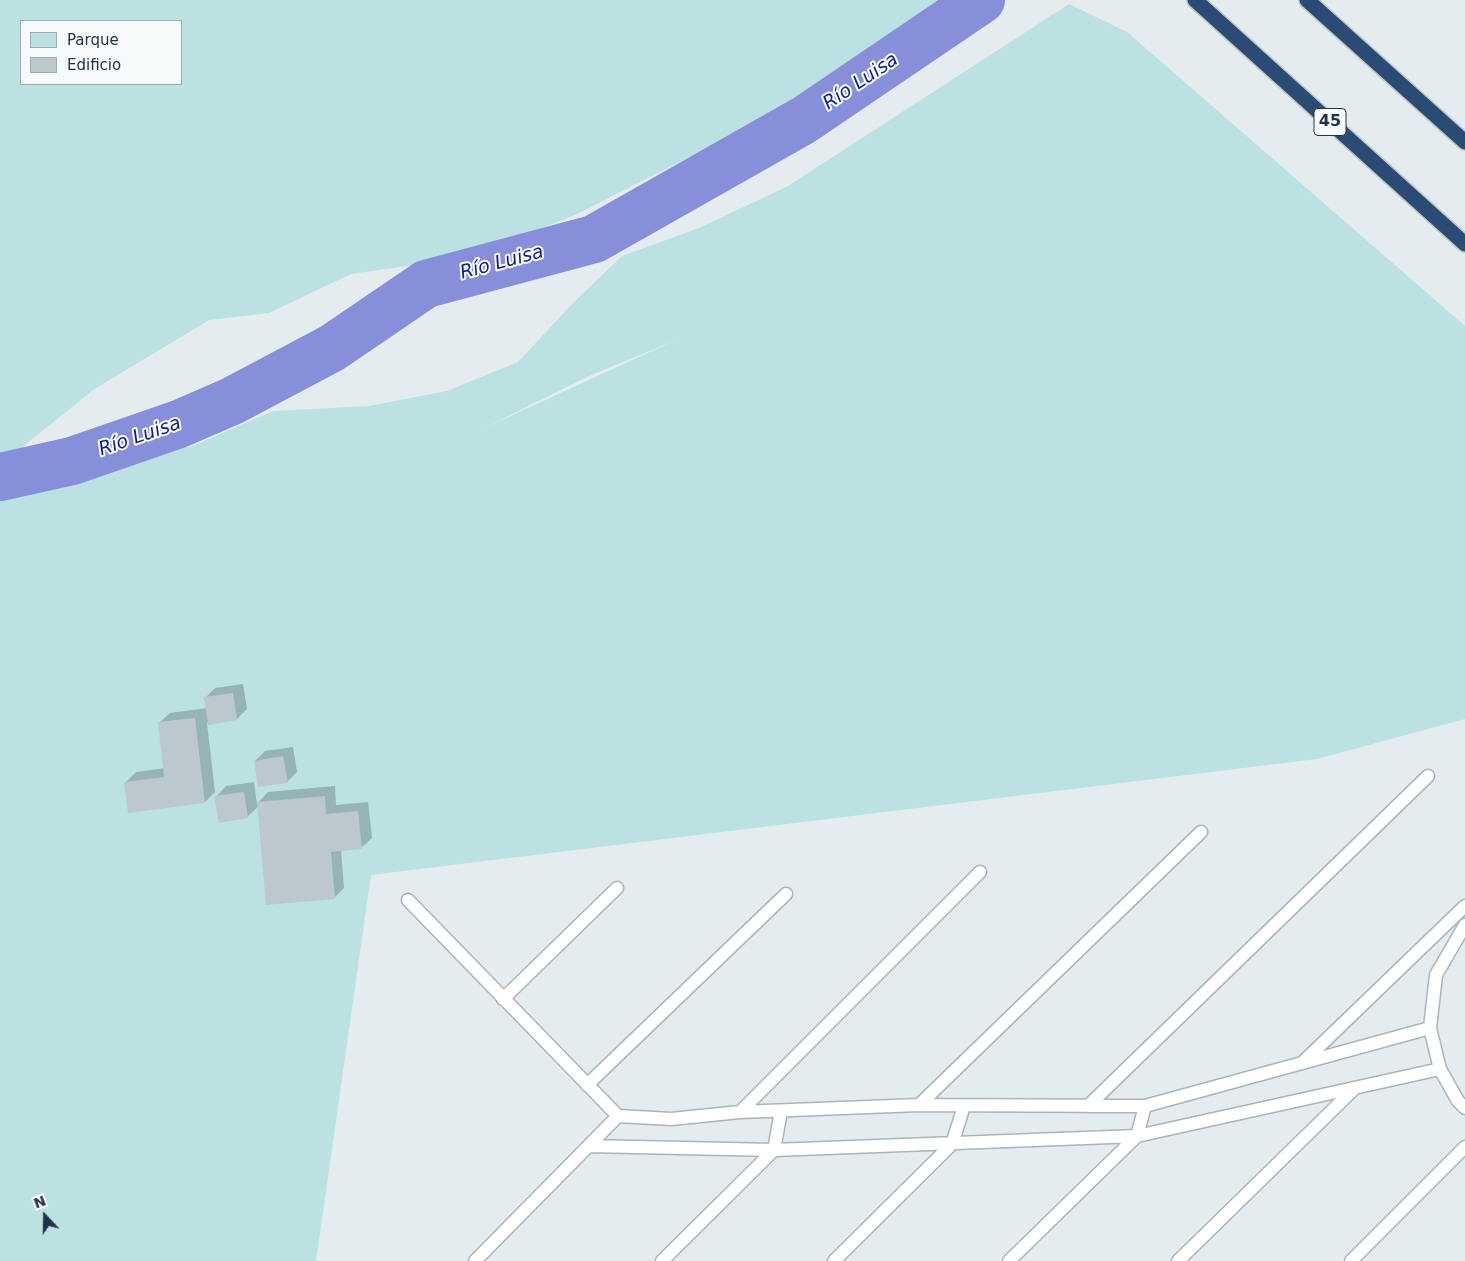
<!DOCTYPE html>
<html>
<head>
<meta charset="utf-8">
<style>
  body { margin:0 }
  #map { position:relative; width:1465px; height:1261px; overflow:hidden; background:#e5ecef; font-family:"DejaVu Sans",sans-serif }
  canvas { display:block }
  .legend { position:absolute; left:20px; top:20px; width:162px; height:65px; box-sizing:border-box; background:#f6fafb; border:1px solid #a1aab2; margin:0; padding:6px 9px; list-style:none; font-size:15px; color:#213344 }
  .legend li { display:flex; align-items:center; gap:10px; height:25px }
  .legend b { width:25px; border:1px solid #a1aab2 }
  .north { position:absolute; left:20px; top:1191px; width:50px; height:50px; -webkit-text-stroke:4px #f6fafb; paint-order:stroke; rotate:339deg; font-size:14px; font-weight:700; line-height:20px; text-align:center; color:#213344 }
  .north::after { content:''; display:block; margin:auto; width:18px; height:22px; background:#213344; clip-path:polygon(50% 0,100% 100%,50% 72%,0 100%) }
</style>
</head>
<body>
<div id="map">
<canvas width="1465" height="1261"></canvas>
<ul class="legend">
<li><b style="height:14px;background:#bbe1e3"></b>Parque</li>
<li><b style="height:14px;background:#bcc8ce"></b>Edificio</li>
</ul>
<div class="north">N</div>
</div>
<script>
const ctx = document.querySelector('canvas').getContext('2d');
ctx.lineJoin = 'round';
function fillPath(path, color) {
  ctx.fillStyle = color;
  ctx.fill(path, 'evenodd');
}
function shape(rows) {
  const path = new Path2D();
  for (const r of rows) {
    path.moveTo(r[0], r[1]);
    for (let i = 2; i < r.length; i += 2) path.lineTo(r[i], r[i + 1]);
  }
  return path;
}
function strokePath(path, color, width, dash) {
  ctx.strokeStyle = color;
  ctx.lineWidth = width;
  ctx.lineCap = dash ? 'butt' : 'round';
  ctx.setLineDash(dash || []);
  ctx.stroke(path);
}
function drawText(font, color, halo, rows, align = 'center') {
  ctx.font = font + ' "DejaVu Sans",sans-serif';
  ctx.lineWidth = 4;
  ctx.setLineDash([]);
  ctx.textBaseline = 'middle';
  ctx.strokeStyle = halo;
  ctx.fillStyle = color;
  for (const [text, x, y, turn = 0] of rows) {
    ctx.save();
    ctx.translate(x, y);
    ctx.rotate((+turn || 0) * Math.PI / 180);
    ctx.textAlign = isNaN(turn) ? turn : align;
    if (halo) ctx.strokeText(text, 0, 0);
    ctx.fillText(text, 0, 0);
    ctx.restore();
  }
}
const green = shape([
  [0,0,950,0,942,9,817,88,711,146,577,214,470,257,351,274,269,313,209,320,93,390,4,462,0,463],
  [21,21,181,21,181,84,21,84],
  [1069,4,1127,32,1465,326,1465,719,1317,759,371,875,316,1261,0,1261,0,499,111,457,193,446,273,411,369,406,447,391,518,362,574,302,622,256,699,228,788,186],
  [676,340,482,429,589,376]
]);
const shadow = shape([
  [243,684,247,709,237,719,207,723,215,792,205,802,126,782,136,772,165,768,159,723,170,713,207,708,205,698,215,688],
  [293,747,297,772,287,782,255,761,265,751],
  [254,782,257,804,268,792,335,786,336,805,368,802,372,838,361,848,341,850,344,888,334,898,259,806,247,817,216,797,226,786]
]);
const river = shape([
  [0,477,72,461,179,424,232,401,332,348,426,284,594,239,804,120,981,0]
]);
const building = shape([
  [233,693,237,720,208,725,204,697],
  [195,718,205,803,128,813,124,782,164,777,158,722],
  [283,756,288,783,258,787,254,761],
  [244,792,248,818,219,823,214,796],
  [325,796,326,814,358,811,362,849,331,852,335,899,266,905,257,802]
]);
const lane = shape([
  [408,900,618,1116],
  [1465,925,1436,975,1430,1028,1440,1069,1458,1101,1465,1108],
  [503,999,617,888],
  [1302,1063,1465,906],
  [587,1085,786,894],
  [919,1105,1201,832],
  [1088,1106,1428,776],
  [740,1112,919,1105,1145,1106,1430,1028],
  [589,1146,774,1150,1137,1136,1440,1069],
  [475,1261,618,1116,671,1119,740,1112,980,872],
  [662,1261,774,1150,781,1111],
  [834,1261,952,1144,964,1106],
  [1009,1261,1137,1136,1145,1106],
  [1178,1261,1355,1088],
  [1351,1261,1465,1147]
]);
const highway = shape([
  [1195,0,1465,244],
  [1307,0,1465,142]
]);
const shields = [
  [1330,122,32]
];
const shieldNames = [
  ["45",1330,122]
];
const waterNames = [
  ["Río Luisa",861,82,-34],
  ["Río Luisa",502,263,-15],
  ["Río Luisa",140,437,-19]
];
fillPath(green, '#bbe1e3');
fillPath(shadow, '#0003');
strokePath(river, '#878fda', 48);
fillPath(building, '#bcc8ce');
strokePath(lane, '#aab4bc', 15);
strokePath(highway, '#c1c6cb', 18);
strokePath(lane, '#fff', 12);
strokePath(highway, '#294b74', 15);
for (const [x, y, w] of shields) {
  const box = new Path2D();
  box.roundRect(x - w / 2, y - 13.5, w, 27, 4);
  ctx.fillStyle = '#f6fafb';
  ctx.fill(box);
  strokePath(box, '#213344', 1);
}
drawText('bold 16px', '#213344', null, shieldNames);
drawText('italic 19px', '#131c88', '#f6fafb', waterNames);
</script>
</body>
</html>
